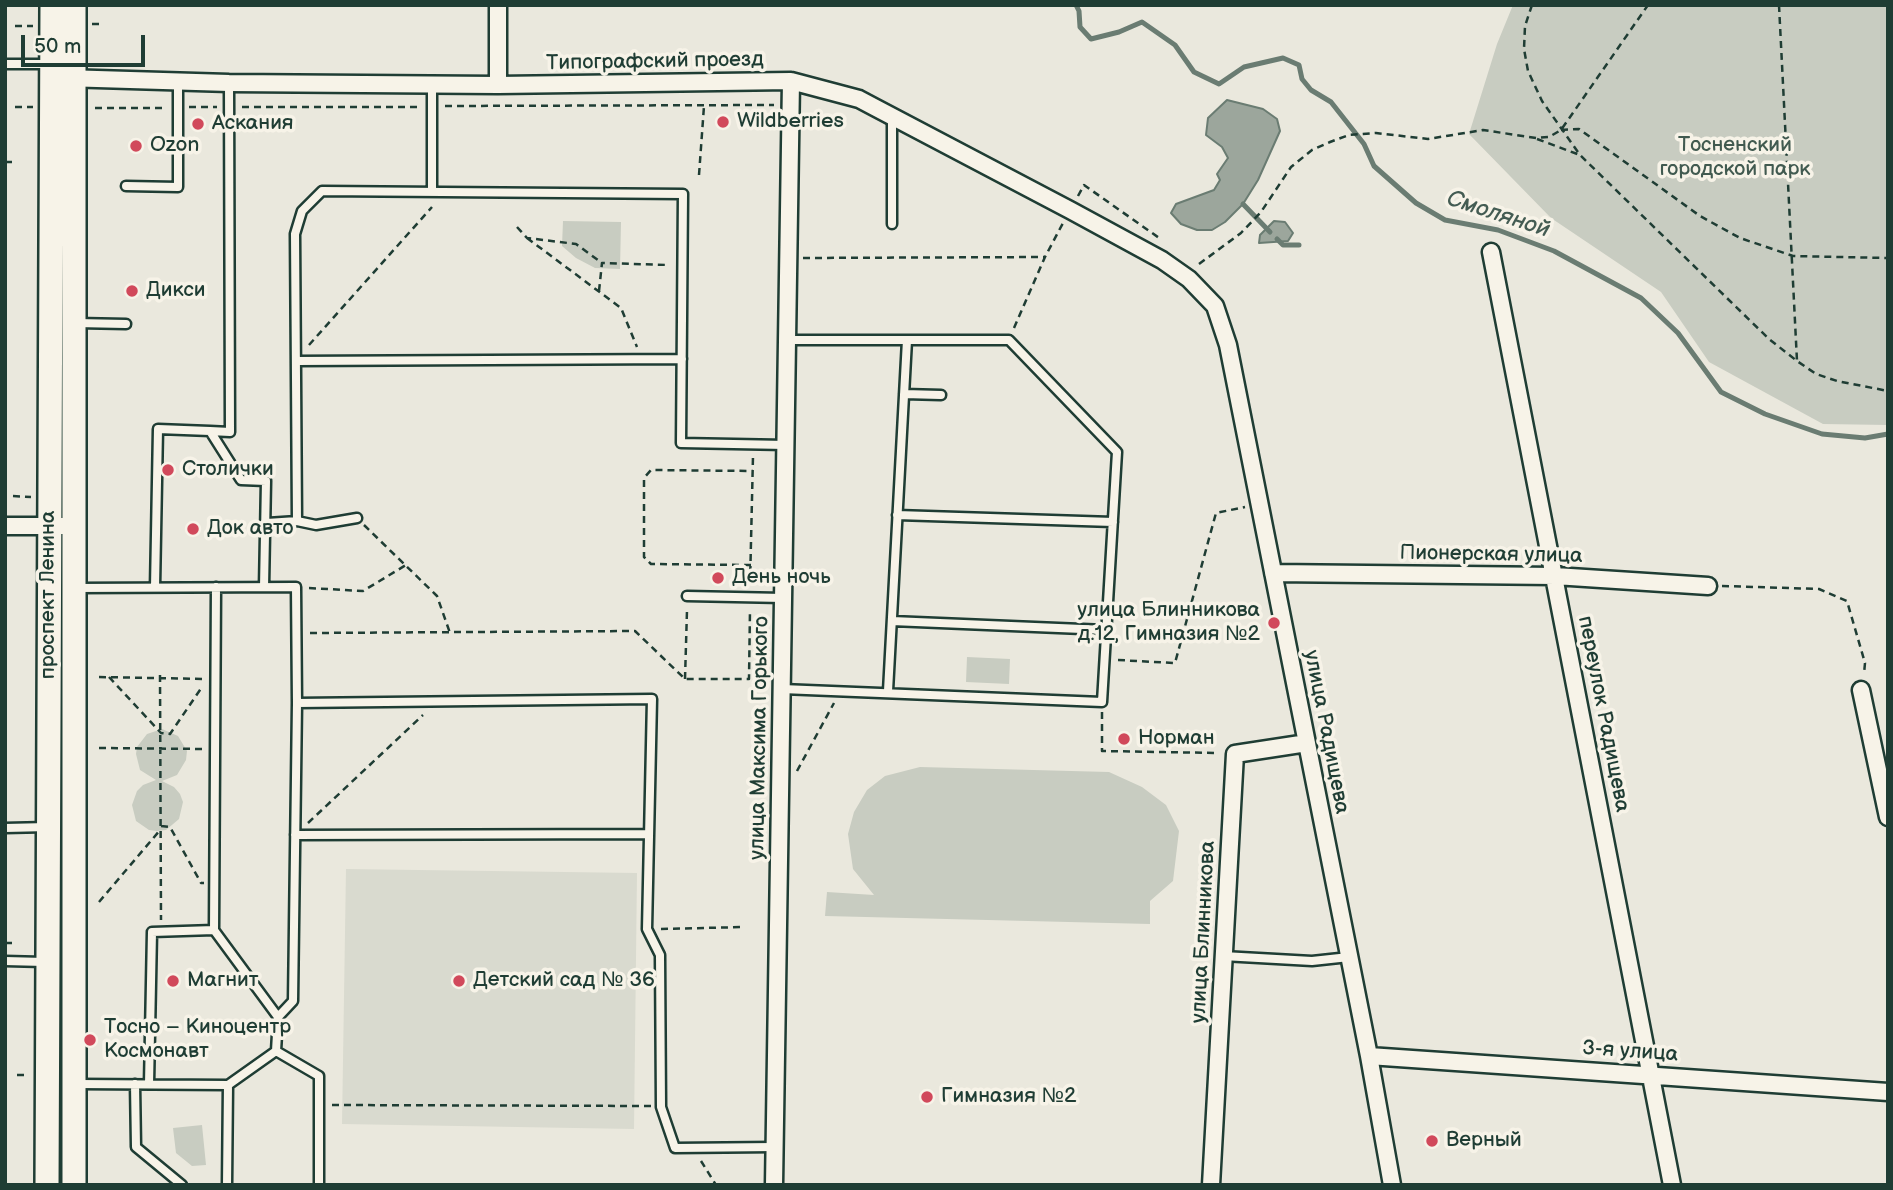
<!DOCTYPE html>
<html>
<head>
<meta charset="utf-8">
<style>
  body { margin:0 }
  #map { position:relative; width:1893px; height:1190px; overflow:hidden; background:#eae8dd; font-family:"Balsamiq Sans",sans-serif }
  canvas { display:block }
  .frame { position:absolute; inset:0; border:7px solid #1f3d34; pointer-events:none }
  .scale { position:absolute; left:21px; top:35px; width:124px; height:32px; box-sizing:border-box; border:4px solid #1f3d34; border-top:0; padding-left:9px; font-size:21px; line-height:24px; white-space:nowrap; color:#1f3d34; -webkit-text-stroke:5px #f7f3e8; paint-order:stroke }
</style>
</head>
<body>
<div id="map">
<canvas width="1893" height="1190"></canvas>
<div class="frame"></div>
<div class="scale">50 m</div>
</div>
<script>
const ctx = document.querySelector('canvas').getContext('2d');
ctx.lineJoin = 'round';
function fillPath(path, color) {
  ctx.fillStyle = color;
  ctx.fill(path, 'evenodd');
}
function shape(rows) {
  const path = new Path2D();
  for (const r of rows) {
    path.moveTo(r[0], r[1]);
    for (let i = 2; i < r.length; i += 2) path.lineTo(r[i], r[i + 1]);
  }
  return path;
}
function strokePath(path, color, width, dash) {
  ctx.strokeStyle = color;
  ctx.lineWidth = width;
  ctx.lineCap = dash ? 'butt' : 'round';
  ctx.setLineDash(dash || []);
  ctx.stroke(path);
}
function drawText(font, color, halo, rows, align = 'center') {
  ctx.font = font + ' "Balsamiq Sans",sans-serif';
  ctx.lineWidth = 7;
  ctx.setLineDash([]);
  ctx.textBaseline = 'middle';
  ctx.strokeStyle = halo;
  ctx.fillStyle = color;
  for (const [text, x, y, turn = 0] of rows) {
    ctx.save();
    ctx.translate(x, y);
    ctx.rotate((+turn || 0) * Math.PI / 180);
    ctx.textAlign = isNaN(turn) ? turn : align;
    if (halo) ctx.strokeText(text, 0, 0);
    ctx.fillText(text, 0, 0);
    ctx.restore();
  }
}
const built = shape([
  [346,869,637,873,634,1129,342,1124]
]);
const green = shape([
  [1513,5,1888,5,1888,425,1823,424,1709,362,1661,292,1551,218,1469,134,1497,44],
  [563,221,621,222,620,269,595,268,576,258,562,246],
  [967,657,1010,659,1009,684,966,682],
  [162,729,178,736,187,751,186,760,177,775,162,781,174,787,180,794,183,802,179,819,166,830,157,831,149,830,136,821,132,805,137,791,143,785,156,780,140,770,136,754,137,747,147,734],
  [920,767,1109,772,1142,787,1166,805,1179,831,1173,881,1150,901,1150,924,825,916,827,892,874,895,853,869,848,834,854,812,867,790,885,776],
  [202,1125,206,1165,192,1166,176,1153,173,1128]
]);
const water = shape([
  [1227,100,1263,109,1277,119,1280,131,1258,180,1243,204,1225,222,1212,230,1197,230,1181,224,1171,213,1176,204,1214,190,1220,180,1217,174,1228,158,1222,147,1206,135,1208,118,1227,100],
  [1274,221,1285,222,1293,233,1288,241,1259,243,1260,235,1274,221]
]);
const stream = shape([
  [1076,5,1079,11,1080,27,1091,39,1119,32,1142,22,1175,45,1194,72,1219,84,1244,67,1283,58,1299,65,1302,79,1311,90,1331,102,1364,144,1374,166,1416,203,1445,220,1498,230,1554,251,1641,298,1678,333,1721,392,1765,414,1822,434,1865,438,1888,434],
  [1243,204,1270,232],
  [1277,239,1283,245,1299,245]
]);
const path = shape([
  [1532,5,1525,26,1524,49,1528,71,1542,101,1580,155,1769,339,1797,361,1816,374,1837,381,1888,391],
  [1779,5,1797,361],
  [92,24,102,24],
  [15,26,33,26],
  [445,106,774,105],
  [15,107,33,107],
  [189,107,217,107],
  [242,107,420,107],
  [95,108,165,108],
  [1561,130,1579,129,1700,216,1740,238,1793,256,1888,258],
  [1537,139,1580,155],
  [5,162,15,162],
  [699,175,704,106],
  [1078,196,1084,185,1162,240],
  [517,227,527,238,576,244,602,263],
  [527,238,621,308,637,347],
  [803,258,1045,257],
  [1199,264,1241,233,1261,212,1291,167,1312,150,1330,142,1349,135,1376,133,1428,139,1483,130,1536,138,1549,137,1561,130,1648,5],
  [599,291,602,263,669,265],
  [1014,328,1045,257,1063,223],
  [309,345,432,207],
  [13,496,31,497],
  [364,525,437,596,450,633],
  [751,565,651,564,644,557,644,478,651,470,753,471],
  [750,585,753,456],
  [1722,586,1819,589,1847,601,1865,663,1864,674],
  [309,588,363,591,406,565],
  [310,633,635,631,685,679,749,679,750,610],
  [1118,660,1175,663,1216,513,1245,507],
  [160,675,161,920],
  [99,677,205,679],
  [109,677,161,733,170,734,202,687],
  [685,679,687,610],
  [1102,712,1102,751,1218,753],
  [99,748,205,749],
  [797,771,834,703],
  [308,823,423,715],
  [161,826,170,827,201,883,204,883],
  [99,902,161,829],
  [661,929,745,927],
  [5,943,17,943],
  [17,1075,28,1075],
  [332,1105,651,1106],
  [701,1161,716,1185]
]);
const service = shape([
  [5,64,51,64],
  [126,186,178,187,178,81],
  [432,192,432,84],
  [892,224,892,116],
  [76,323,126,324],
  [296,361,682,359],
  [904,394,941,395],
  [210,431,230,432,229,83],
  [897,515,1113,522],
  [297,521,316,525,357,518],
  [267,523,297,521,295,234,302,211,322,191,683,194,681,443,786,445],
  [155,587,158,429,210,431,241,480,266,481,264,587],
  [76,588,296,587,297,703],
  [687,596,783,598],
  [892,621,1106,630],
  [782,689,1102,702,1117,452,1009,340,787,340],
  [888,691,907,340],
  [5,828,48,827],
  [295,835,649,834],
  [214,930,216,587],
  [1223,956,1312,961,1349,957],
  [5,961,44,962],
  [77,1084,228,1085,276,1051],
  [135,1084,136,1147,182,1185],
  [149,1084,152,932,214,930,278,1017],
  [227,1185,228,1085],
  [319,1185,319,1076,276,1051,278,1017,293,1001,297,703,652,699,647,929,660,955,661,1107,675,1148,775,1147]
]);
const minor = shape([
  [498,5,498,85],
  [64,78,229,83,498,85,791,81,859,99,876,108,1070,210,1162,260,1189,279,1215,306,1228,345,1369,1056,1392,1185],
  [1491,252,1672,1185],
  [5,526,75,526],
  [1273,573,1555,576,1708,586],
  [1861,690,1888,817],
  [1369,1056,1888,1092],
  [774,1185,791,81],
  [1211,1185,1235,754,1307,743]
]);
const secondary = shape([
  [47,1185,52,5],
  [74,1185,74,5]
]);
const markers = [
  [723,122,7,"#d1495b"],
  [198,124,7,"#d1495b"],
  [136,146,7,"#d1495b"],
  [132,291,7,"#d1495b"],
  [168,470,7,"#d1495b"],
  [193,529,7,"#d1495b"],
  [718,578,7,"#d1495b"],
  [1274,623,7,"#d1495b"],
  [1124,739,7,"#d1495b"],
  [173,981,7,"#d1495b"],
  [459,981,7,"#d1495b"],
  [90,1040,7,"#d1495b"],
  [927,1097,7,"#d1495b"],
  [1432,1141,7,"#d1495b"]
];
const streetNames = [
  ["Типографский проезд",655,62,-1],
  ["Пионерская улица",1491,555,1],
  ["проспект Ленина",49,595,-90],
  ["переулок Радищева",1603,714,79],
  ["улица Радищева",1326,732,79],
  ["улица Максима Горького",760,738,-89],
  ["улица Блинникова",1204,932,-87],
  ["3-я улица",1630,1052,4]
];
const poiNames = [
  ["Wildberries",737,122],
  ["Аскания",212,124],
  ["Ozon",150,146],
  ["Дикси",146,291],
  ["Столички",182,470],
  ["Док авто",207,529],
  ["День ночь",732,578],
  ["улица Блинникова",1260,611,"right"],
  ["д.12, Гимназия №2",1260,635,"right"],
  ["Норман",1138,739],
  ["Магнит",187,981],
  ["Детский сад № 36",473,981],
  ["Тосно – Киноцентр",104,1028],
  ["Космонавт",104,1052],
  ["Гимназия №2",941,1097],
  ["Верный",1446,1141]
];
const parkNames = [
  ["Тосненский",1735,146],
  ["городской парк",1735,170]
];
const waterNames = [
  ["Смоляной",1498,215,18]
];
fillPath(built, '#d9dacf');
fillPath(green, '#c8ccc1');
fillPath(water, '#9ca69c');
strokePath(water, '#6a7c72', 2);
strokePath(stream, '#6a7c72', 5);
strokePath(service, '#1f3d34', 13);
strokePath(minor, '#1f3d34', 21);
strokePath(secondary, '#1f3d34', 28);
strokePath(path, '#1f3d34', 2.5, [7, 5]);
strokePath(service, '#f7f3e8', 8);
strokePath(minor, '#f7f3e8', 16);
strokePath(secondary, '#f7f3e8', 23);
for (const [x, y, r, color] of markers) {
  const dot = new Path2D();
  dot.arc(x, y, r, 0, 2 * Math.PI);
  ctx.fillStyle = color;
  ctx.fill(dot);
  strokePath(dot, '#f7f3e8', 2.5);
}
drawText('21px', '#1f3d34', '#f7f3e8', streetNames);
drawText('21px', '#1f3d34', '#f7f3e8', poiNames, 'left');
drawText('21px', '#415a50', '#f7f3e8', parkNames);
drawText('italic 23px', '#445c53', '#f7f3e8', waterNames);
</script>
</body>
</html>
